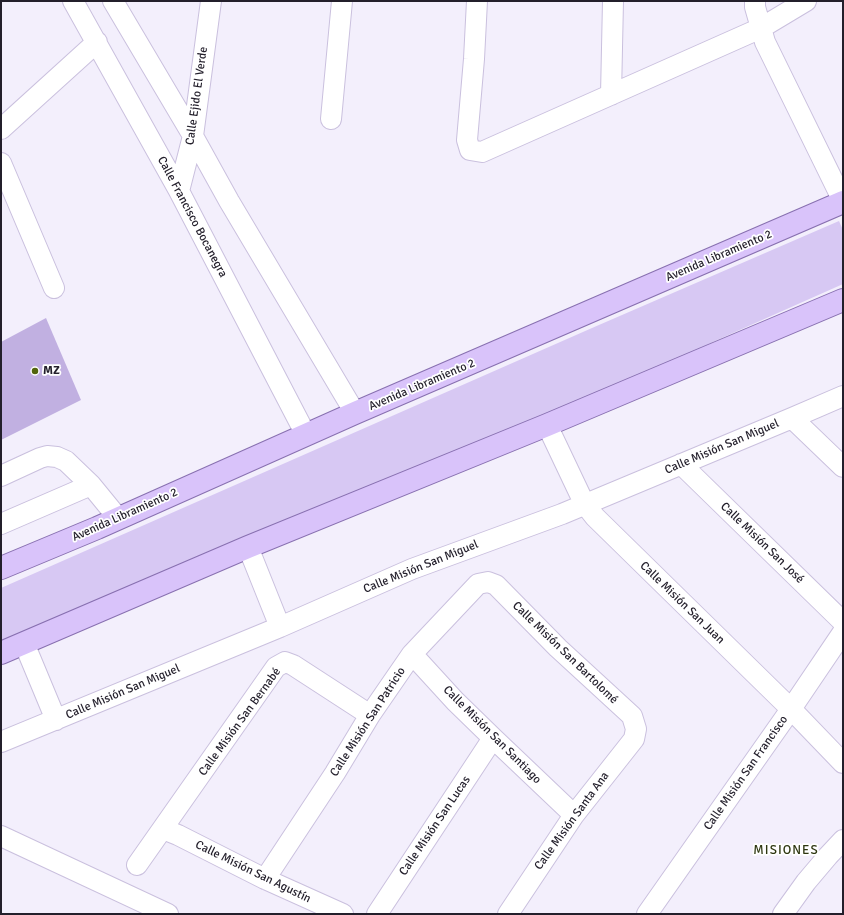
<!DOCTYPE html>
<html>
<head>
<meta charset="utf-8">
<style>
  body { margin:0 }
  #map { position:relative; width:844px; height:915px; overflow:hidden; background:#f3effc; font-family:Signika,sans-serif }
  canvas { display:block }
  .frame { position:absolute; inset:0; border:2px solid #231f2b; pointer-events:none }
</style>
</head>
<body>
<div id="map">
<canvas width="844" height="915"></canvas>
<div class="frame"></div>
</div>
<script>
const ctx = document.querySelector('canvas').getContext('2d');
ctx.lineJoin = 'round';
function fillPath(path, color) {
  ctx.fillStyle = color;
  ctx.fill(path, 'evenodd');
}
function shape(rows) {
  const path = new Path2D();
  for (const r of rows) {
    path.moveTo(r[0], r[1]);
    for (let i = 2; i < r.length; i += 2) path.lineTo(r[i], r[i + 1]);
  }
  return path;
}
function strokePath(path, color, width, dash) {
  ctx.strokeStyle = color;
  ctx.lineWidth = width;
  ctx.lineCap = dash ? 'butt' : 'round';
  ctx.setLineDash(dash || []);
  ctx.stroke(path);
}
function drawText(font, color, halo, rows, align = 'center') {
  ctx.font = font + ' Signika,sans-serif';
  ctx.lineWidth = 3.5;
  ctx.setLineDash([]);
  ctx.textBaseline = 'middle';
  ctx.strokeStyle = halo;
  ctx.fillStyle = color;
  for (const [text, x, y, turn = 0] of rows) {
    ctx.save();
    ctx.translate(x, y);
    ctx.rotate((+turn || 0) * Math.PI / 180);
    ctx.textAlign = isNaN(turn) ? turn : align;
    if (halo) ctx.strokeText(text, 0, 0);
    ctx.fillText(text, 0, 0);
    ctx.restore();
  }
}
const green = shape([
  [839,221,843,230,843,284,715,341,622,386,1,649,1,588,592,328]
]);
const building = shape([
  [46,318,81,400,1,440,1,342]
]);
const minor = shape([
  [73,1,179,191,306,435],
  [113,1,193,136,229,201,355,413],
  [477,1,474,59,467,140,470,150,482,152,761,28,806,1],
  [755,1,755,7,765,42,843,201],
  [611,95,613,1],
  [331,119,342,1],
  [1,129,97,42],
  [1,163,54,288],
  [179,191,193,136,211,1],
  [792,418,843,467],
  [547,425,584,503,595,517,791,709,843,763],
  [681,464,843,622],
  [1,476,40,458,47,456,57,457,66,461,91,485,118,518],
  [1,524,91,485],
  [248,547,280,627],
  [24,643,56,720],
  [412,654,455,701,493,738,574,815],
  [1,742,280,627,412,569,562,514,792,418,843,396],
  [163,829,178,835,265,879,343,914],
  [1,836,168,914],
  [137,865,276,667,285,662,293,665,370,715],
  [265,879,335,773,370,715,412,654,478,584,488,582,496,585,558,648,632,716,636,729,634,739,574,815,508,914],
  [377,914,493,738],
  [647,914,791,709,843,632],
  [783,914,806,882,828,856,843,840]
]);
const major = shape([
  [1,568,97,528,355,413,843,202],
  [1,653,248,547,547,425,843,300]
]);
const markers = [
  [35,371,4,"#52640c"]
];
const streetNames = [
  ["Calle Ejido El Verde",197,96,-82],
  ["Calle Francisco Bocanegra",192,217,62],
  ["Avenida Libramiento 2",719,256,-23],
  ["Avenida Libramiento 2",422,385,-23],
  ["Calle Misión San Miguel",722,447,-23],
  ["Avenida Libramiento 2",125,515,-24],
  ["Calle Misión San José",762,543,44],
  ["Calle Misión San Miguel",421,567,-22],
  ["Calle Misión San Juan",682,603,44],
  ["Calle Misión San Bartolomé",565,653,44],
  ["Calle Misión San Miguel",123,692,-23],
  ["Calle Misión San Bernabé",240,722,-54],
  ["Calle Misión San Patricio",368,722,-57],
  ["Calle Misión San Santiago",492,735,45],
  ["Calle Misión San Francisco",746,773,-55],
  ["Calle Misión Santa Ana",572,821,-54],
  ["Calle Misión San Lucas",435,826,-56],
  ["Calle Misión San Agustín",253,872,26]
];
const poiNames = [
  ["MZ",43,371]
];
const neighbourhoodNames = [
  ["MISIONES",786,851]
];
fillPath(green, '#d7c8f3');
fillPath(building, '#c1b0e1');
strokePath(minor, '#cac0de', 22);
strokePath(major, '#8870b0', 24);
strokePath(minor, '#fff', 20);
strokePath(major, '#d9c3fa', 22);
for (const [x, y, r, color] of markers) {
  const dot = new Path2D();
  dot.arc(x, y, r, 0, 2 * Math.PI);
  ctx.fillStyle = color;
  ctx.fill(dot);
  strokePath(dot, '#fff', 1.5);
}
drawText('12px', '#231f2b', '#fff', streetNames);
drawText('bold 12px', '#231f2b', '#fff', poiNames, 'left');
ctx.letterSpacing = '1px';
drawText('13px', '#2d3610', '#fff', neighbourhoodNames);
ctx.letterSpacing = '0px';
</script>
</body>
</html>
